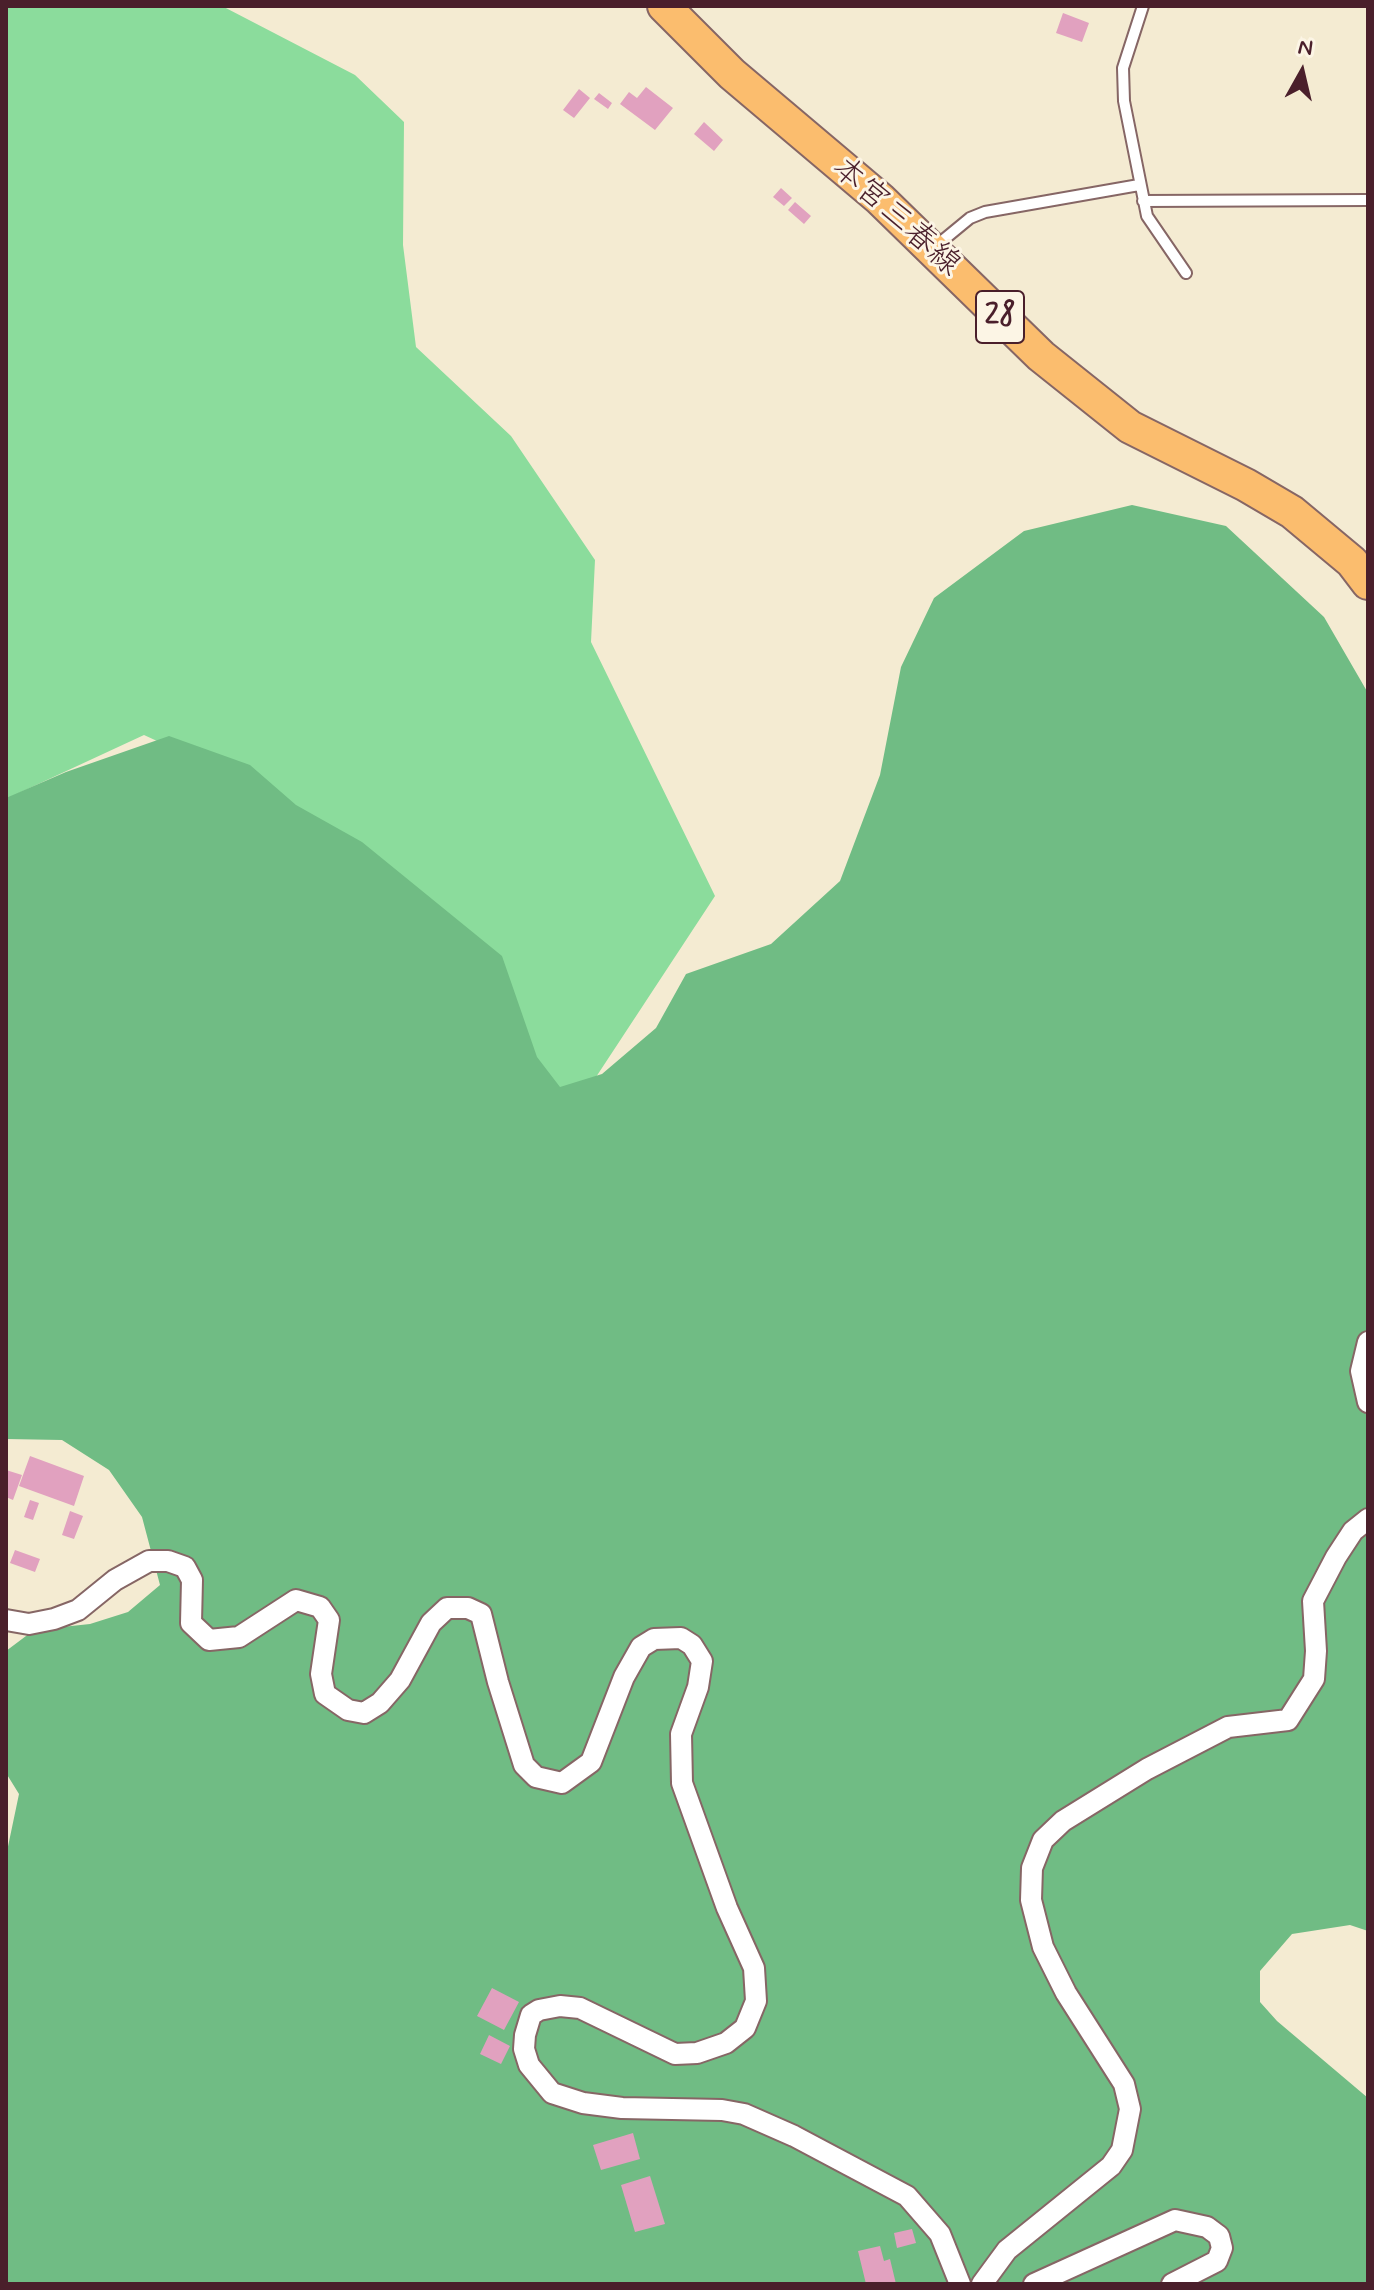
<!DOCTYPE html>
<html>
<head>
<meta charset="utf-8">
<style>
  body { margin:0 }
  #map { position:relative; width:1374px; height:2290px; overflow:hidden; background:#f4ebd2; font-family:Mynerve,sans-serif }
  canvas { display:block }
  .frame { position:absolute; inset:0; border:8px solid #4a1f2b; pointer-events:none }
  .north { position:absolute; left:1262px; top:32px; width:80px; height:80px; -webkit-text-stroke:6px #fcf5e5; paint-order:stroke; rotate:8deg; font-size:22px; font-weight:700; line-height:32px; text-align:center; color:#4a1f2b }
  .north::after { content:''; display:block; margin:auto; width:28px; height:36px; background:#4a1f2b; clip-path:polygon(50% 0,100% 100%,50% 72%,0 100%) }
</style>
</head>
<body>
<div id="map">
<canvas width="1374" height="2290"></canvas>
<div class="frame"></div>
<div class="north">N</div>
</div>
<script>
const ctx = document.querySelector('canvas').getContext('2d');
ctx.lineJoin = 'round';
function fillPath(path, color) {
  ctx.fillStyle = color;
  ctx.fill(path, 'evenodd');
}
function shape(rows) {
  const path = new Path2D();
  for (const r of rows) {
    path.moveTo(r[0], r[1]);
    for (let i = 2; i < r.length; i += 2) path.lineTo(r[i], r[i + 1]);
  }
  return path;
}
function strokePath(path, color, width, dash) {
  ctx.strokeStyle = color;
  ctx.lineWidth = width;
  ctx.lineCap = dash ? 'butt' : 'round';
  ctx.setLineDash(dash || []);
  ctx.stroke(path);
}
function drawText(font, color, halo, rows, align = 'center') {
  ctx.font = font + ' Mynerve,"Klee One",sans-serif';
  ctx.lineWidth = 6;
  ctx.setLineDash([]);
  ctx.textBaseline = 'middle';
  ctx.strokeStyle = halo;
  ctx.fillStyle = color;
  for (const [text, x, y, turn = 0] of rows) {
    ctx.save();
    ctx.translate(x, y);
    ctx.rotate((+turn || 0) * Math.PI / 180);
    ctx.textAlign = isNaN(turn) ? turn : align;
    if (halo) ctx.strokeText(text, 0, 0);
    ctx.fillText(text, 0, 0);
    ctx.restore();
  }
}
const green = shape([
  [6,6,222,6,355,75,404,122,403,245,416,347,511,436,595,560,591,642,715,896,575,1109,268,792,144,735,6,799]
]);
const forest = shape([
  [1132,505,1226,526,1324,617,1368,693,1368,1931,1350,1925,1292,1934,1260,1971,1260,2002,1277,2021,1368,2098,1368,2284,6,2284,6,1856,19,1794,6,1773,6,1651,34,1630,90,1624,128,1612,160,1585,142,1517,109,1470,62,1440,6,1439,6,798,66,772,169,736,250,765,296,805,362,842,502,956,537,1057,560,1087,602,1074,656,1028,686,974,771,944,840,881,880,775,901,667,934,598,1024,531]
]);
const building = shape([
  [1063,13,1089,23,1082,42,1056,33],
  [646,87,673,108,655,130,620,104,629,92,637,98],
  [579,89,590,98,574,118,563,110],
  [599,93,612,103,608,109,594,99],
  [704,122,723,140,714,151,694,134],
  [781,188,792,198,784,206,773,197],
  [795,202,811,216,804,224,788,210],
  [30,1456,84,1476,74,1506,19,1486],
  [6,1470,22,1475,13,1500,6,1497],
  [30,1500,39,1503,33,1520,24,1517],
  [70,1511,83,1516,74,1539,62,1535],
  [15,1550,40,1559,35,1572,10,1563],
  [492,1988,519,2002,504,2030,477,2016],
  [489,2035,510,2046,501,2064,480,2054],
  [633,2133,640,2159,601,2170,593,2145],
  [650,2176,665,2224,635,2232,621,2185],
  [912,2229,916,2243,897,2248,894,2233],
  [880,2246,884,2261,890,2259,896,2284,866,2284,858,2251]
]);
const lane = shape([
  [1143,6,1123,68,1124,101,1147,216,1186,273],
  [1143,201,1368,200],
  [936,246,970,218,985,212,1139,185]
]);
const street = shape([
  [1368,1342,1361,1371,1368,1402],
  [6,1620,29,1624,54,1619,78,1610,115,1580,149,1561,168,1561,185,1567,192,1580,191,1623,209,1640,239,1637,296,1600,320,1607,329,1620,321,1674,325,1694,348,1710,364,1713,380,1703,400,1680,431,1623,447,1608,468,1608,481,1614,498,1682,524,1765,536,1777,562,1783,591,1762,624,1677,641,1647,654,1639,681,1638,692,1645,702,1661,698,1687,681,1734,682,1783,727,1908,754,1968,756,2001,745,2028,726,2043,697,2053,675,2054,580,2008,560,2006,539,2010,531,2015,525,2035,524,2049,529,2065,552,2093,583,2103,622,2108,722,2110,744,2114,794,2136,907,2196,940,2234,960,2284],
  [982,2284,1007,2250,1111,2166,1122,2150,1130,2109,1124,2084,1066,1993,1043,1947,1031,1900,1032,1868,1043,1840,1063,1821,1147,1769,1228,1727,1288,1720,1314,1679,1316,1651,1313,1601,1336,1557,1353,1531,1368,1519],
  [1034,2284,1175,2220,1207,2227,1219,2236,1222,2248,1217,2261,1172,2284]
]);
const primary = shape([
  [664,6,732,74,880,199,1041,356,1130,427,1246,485,1292,512,1352,562,1368,583]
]);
const shields = [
  [1000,317,48]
];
const shieldNames = [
  ["28",1000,317]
];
const streetNames = [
  ["本宮三春線",895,218,42]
];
fillPath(green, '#8bdc9c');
fillPath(forest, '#70bc84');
fillPath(building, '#e1a1bf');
strokePath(lane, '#866665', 14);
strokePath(street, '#866665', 24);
strokePath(primary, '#866665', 36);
strokePath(lane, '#fff', 10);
strokePath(street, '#fff', 20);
strokePath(primary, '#fbbd6e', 32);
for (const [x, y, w] of shields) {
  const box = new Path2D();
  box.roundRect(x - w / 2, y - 26, w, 52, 6);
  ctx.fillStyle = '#fcf5e5';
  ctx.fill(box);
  strokePath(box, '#4a1f2b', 2);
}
drawText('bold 30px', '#4a1f2b', null, shieldNames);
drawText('32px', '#4a1f2b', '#fcf5e5', streetNames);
</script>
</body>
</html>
